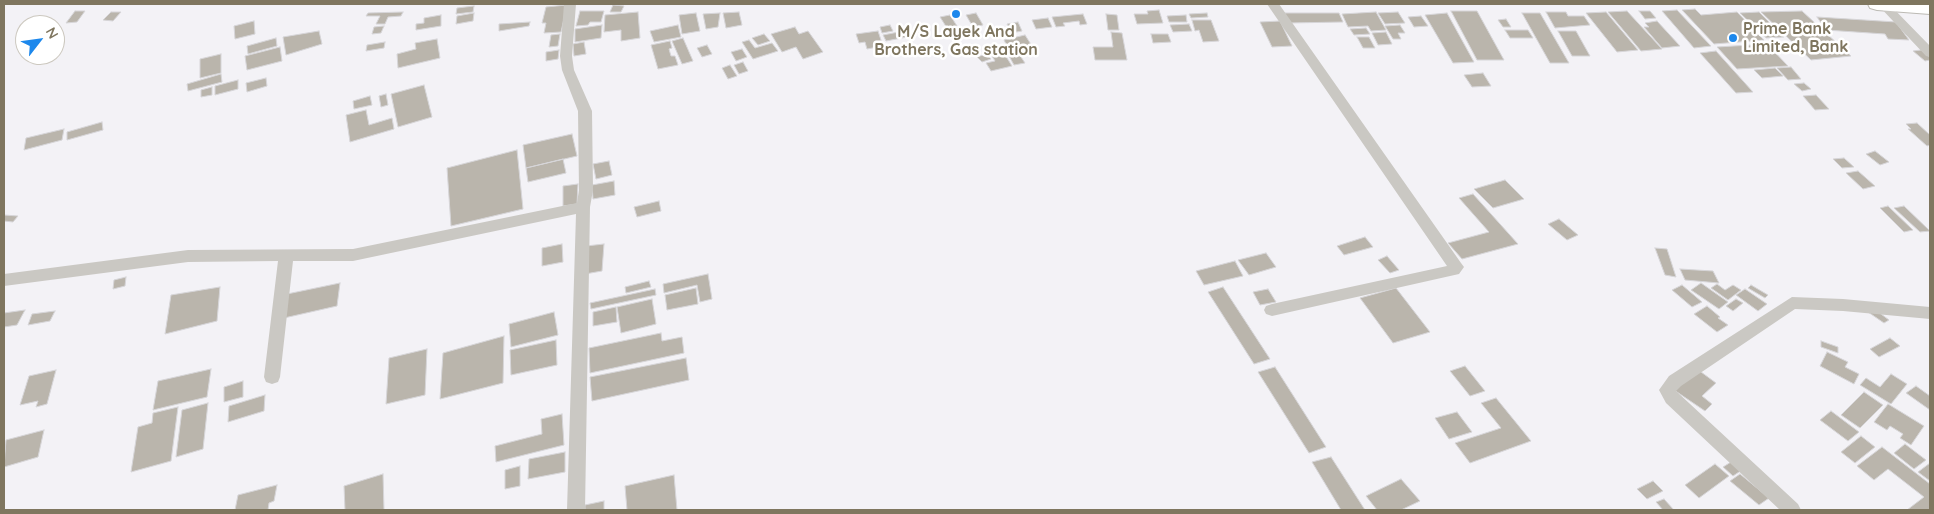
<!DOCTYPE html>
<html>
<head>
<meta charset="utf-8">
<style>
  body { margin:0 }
  #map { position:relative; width:1934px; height:514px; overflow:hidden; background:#f3f2f6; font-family:Quicksand,sans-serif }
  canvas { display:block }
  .frame { position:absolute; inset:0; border:5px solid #7f765f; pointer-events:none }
  .north { position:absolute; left:15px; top:15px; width:50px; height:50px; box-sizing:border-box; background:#fff; border:1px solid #ccc8bf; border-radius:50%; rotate:60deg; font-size:14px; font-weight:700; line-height:20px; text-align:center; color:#7f765f }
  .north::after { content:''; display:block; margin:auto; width:18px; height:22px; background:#1d88ec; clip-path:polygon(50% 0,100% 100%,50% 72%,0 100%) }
</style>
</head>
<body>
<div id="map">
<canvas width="1934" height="514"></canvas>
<div class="frame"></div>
<div class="north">N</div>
</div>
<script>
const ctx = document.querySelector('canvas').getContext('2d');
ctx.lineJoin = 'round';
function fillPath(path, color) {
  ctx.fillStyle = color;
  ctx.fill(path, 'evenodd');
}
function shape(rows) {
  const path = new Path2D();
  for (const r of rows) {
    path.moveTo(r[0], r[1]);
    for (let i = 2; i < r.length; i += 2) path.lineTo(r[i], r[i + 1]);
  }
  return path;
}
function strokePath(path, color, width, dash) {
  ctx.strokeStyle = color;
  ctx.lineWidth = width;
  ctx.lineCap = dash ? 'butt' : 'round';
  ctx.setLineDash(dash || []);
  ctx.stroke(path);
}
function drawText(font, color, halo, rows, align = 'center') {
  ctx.font = font + ' Quicksand,sans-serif';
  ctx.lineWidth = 5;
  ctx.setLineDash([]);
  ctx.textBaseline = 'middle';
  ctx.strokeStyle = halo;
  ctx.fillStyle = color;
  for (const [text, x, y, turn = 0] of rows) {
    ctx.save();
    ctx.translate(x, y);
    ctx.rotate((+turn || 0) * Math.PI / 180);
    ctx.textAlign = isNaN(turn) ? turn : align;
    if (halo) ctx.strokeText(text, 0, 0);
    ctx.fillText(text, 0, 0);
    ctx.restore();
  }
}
const building = shape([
  [567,5,561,32,544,33,546,23,542,23,546,7,567,5],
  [613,5,624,6,621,12,610,12,613,5],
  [474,6,473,12,456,14,457,8,474,6],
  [1695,9,1701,15,1737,12,1764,40,1714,44,1682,10,1695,9],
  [1159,10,1163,23,1137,24,1134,14,1148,14,1147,11,1159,10],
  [1677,10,1711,46,1694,48,1662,11,1677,10],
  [75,11,85,11,77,22,66,23,75,11],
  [580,11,604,11,601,22,590,22,588,25,576,26,580,11],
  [1451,11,1477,11,1504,60,1477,60,1451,11],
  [1627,11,1662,49,1641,51,1608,12,1627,11],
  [1639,11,1650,11,1656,18,1645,19,1639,11],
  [1802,11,1851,56,1811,60,1761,12,1802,11],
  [111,12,121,12,113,21,103,20,111,12],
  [403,12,401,16,388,17,385,24,376,24,380,16,366,16,368,13,403,12],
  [638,12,640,38,621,41,621,30,604,32,605,15,638,12],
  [739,12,742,25,726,28,723,13,739,12],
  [1376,12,1386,30,1371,31,1368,26,1348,27,1342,14,1376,12],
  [1398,12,1405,23,1385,24,1378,13,1398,12],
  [1546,12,1566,12,1568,16,1584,16,1590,25,1555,28,1546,12],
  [1606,12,1638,50,1617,52,1586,13,1606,12],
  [1759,12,1784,37,1766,38,1740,13,1759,12],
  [474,13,473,21,456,24,457,16,474,13],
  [696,13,700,31,682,34,679,15,696,13],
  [720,13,718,27,706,29,703,14,720,13],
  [976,13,983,25,973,27,966,15,976,13],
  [1207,13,1208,17,1191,18,1189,14,1207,13],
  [1285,13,1339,13,1343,22,1288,23,1285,13],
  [1447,13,1474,62,1453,63,1425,15,1447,13],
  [1522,13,1540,13,1569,63,1550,63,1522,13],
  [1083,14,1087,24,1080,25,1079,21,1063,23,1065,26,1056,27,1052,17,1083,14],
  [1106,14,1117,15,1119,30,1108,30,1106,14],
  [441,15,441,26,416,30,416,24,424,23,424,18,441,15],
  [950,15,957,26,947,28,940,17,950,15],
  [1186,15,1187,22,1169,22,1167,16,1186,15],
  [1421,16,1428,26,1414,27,1408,17,1421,16],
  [1817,17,1896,22,1909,40,1888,39,1885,34,1826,30,1817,17],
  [1048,18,1052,27,1036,29,1032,20,1048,18],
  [1506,19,1511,27,1503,27,1498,20,1506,19],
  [1192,20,1211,20,1219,41,1203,42,1199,30,1195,31,1192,20],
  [254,21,255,34,235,39,234,26,254,21],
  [1280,21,1292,46,1272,47,1260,22,1280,21],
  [1657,21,1680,46,1662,48,1644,27,1649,27,1645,23,1657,21],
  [530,22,529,26,499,31,499,24,530,22],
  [1018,22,1022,31,1011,33,1007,24,1018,22],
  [1189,24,1192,31,1173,32,1170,25,1189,24],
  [602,25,601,38,575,42,575,29,602,25],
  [678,25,681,37,654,42,650,31,678,25],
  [890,25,893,31,882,33,880,27,890,25],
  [1400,25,1405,33,1398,33,1401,39,1393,39,1385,26,1400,25],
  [384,26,381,33,372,34,374,27,384,26],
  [795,27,799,34,808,31,823,52,803,59,796,47,782,52,771,34,795,27],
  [1366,28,1370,34,1354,35,1350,29,1366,28],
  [1505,30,1528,30,1533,38,1510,38,1505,30],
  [319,31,322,44,286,55,283,37,319,31],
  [878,31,883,46,867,49,865,42,859,43,856,34,878,31],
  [904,31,907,37,886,41,883,35,904,31],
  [1558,31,1576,31,1590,56,1572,56,1558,31],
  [1111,32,1122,33,1127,60,1095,60,1093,47,1113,47,1111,32],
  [1386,32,1392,44,1378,45,1372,33,1386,32],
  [560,34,558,46,549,47,551,35,560,34],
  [764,34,770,41,758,45,752,38,764,34],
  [1151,34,1168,34,1171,42,1153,43,1151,34],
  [1025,35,1034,49,1008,55,1004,49,1008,48,1004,40,1025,35],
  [1357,37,1369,37,1375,48,1363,48,1357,37],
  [276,38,277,46,248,54,247,46,276,38],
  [683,38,693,61,682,64,672,41,683,38],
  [437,39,440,58,398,68,397,54,416,49,415,43,437,39],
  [749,40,755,48,772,43,778,51,753,59,742,42,749,40],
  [670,41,672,48,669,49,671,56,675,56,678,65,658,69,651,45,670,41],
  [385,42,384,48,366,51,367,45,385,42],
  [584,42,586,54,574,56,573,44,584,42],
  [1786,43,1793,50,1783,51,1776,44,1786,43],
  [1767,44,1788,66,1737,69,1717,47,1767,44],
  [707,45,712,54,702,57,697,48,707,45],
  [280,47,282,61,247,70,245,56,280,47],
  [742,49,747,57,736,61,731,52,742,49],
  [559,50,558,59,546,61,546,52,559,50],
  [1002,50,1012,66,991,71,986,63,995,61,990,53,1002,50],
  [1921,50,1930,57,1930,60,1925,61,1913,51,1921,50],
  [1716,51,1753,92,1736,93,1700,53,1716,51],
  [221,54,221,73,200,78,200,59,221,54],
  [986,54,991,59,982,62,977,57,986,54],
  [1019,54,1025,63,1014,65,1009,56,1019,54],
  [743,62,748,71,739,74,734,65,743,62],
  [730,65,737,76,728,79,722,68,730,65],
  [1791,67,1801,79,1788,80,1777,68,1791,67],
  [1775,68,1783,76,1762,78,1754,70,1775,68],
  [1483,73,1491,86,1472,87,1464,75,1483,73],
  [221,74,222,82,188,91,187,84,221,74],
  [266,78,267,86,247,92,246,83,266,78],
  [238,80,238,89,215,95,215,86,238,80],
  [1804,83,1811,89,1802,91,1794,84,1804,83],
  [424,85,432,117,398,127,391,94,424,85],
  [212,87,212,95,201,97,201,90,212,87],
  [386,94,388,105,381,107,379,96,386,94],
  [1816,95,1829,109,1815,110,1803,96,1816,95],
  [370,96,372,105,354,109,353,101,370,96],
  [366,110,369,125,392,118,394,129,350,142,346,115,366,110],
  [102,122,103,130,67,140,67,132,102,122],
  [1917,123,1930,135,1930,145,1927,146,1908,129,1911,129,1906,124,1917,123],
  [64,129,62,140,24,150,26,138,64,129],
  [572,134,577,156,526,168,523,145,572,134],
  [517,150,523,209,451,226,447,168,517,150],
  [1875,151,1889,162,1880,165,1866,154,1875,151],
  [1844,158,1854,167,1842,168,1833,159,1844,158],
  [563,159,566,173,528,182,526,168,563,159],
  [609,161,612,175,596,179,593,164,609,161],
  [1858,171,1875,186,1863,189,1846,173,1858,171],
  [1505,180,1524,199,1493,208,1474,189,1505,180],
  [614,181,615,195,593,199,592,185,614,181],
  [578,184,577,204,563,206,563,186,578,184],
  [1473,194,1518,244,1462,259,1448,243,1489,232,1459,198,1473,194],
  [659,201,661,211,637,217,634,207,659,201],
  [1888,206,1913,230,1904,232,1880,208,1888,206],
  [1904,206,1930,231,1920,232,1894,208,1904,206],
  [4,215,18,216,13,222,4,221,4,215],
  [1559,219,1578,235,1567,240,1548,224,1559,219],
  [1365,237,1373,247,1344,255,1337,246,1365,237],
  [562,244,563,262,542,266,542,248,562,244],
  [604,244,602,271,585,274,586,246,604,244],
  [1655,248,1667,249,1676,277,1665,275,1655,248],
  [1266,253,1276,267,1249,275,1238,260,1266,253],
  [1387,256,1399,270,1390,273,1378,260,1387,256],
  [1235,261,1243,276,1204,285,1196,271,1235,261],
  [1680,269,1713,271,1719,283,1685,280,1680,269],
  [708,274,712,299,700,302,697,285,664,293,663,284,708,274],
  [126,277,125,286,113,289,114,280,126,277],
  [649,281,651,287,626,293,625,287,649,281],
  [340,283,337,306,284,318,287,294,340,283],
  [1701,283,1728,302,1719,309,1691,290,1701,283],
  [1717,284,1725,290,1733,285,1741,290,1728,300,1711,288,1717,284],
  [1682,285,1702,302,1692,307,1672,290,1682,285],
  [1751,285,1768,295,1765,298,1748,288,1751,285],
  [220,287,217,321,165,334,171,295,220,287],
  [1223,287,1270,359,1254,364,1208,292,1223,287],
  [696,288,698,304,667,310,665,295,696,288],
  [1396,288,1430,332,1393,343,1360,298,1396,288],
  [655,289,656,295,591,309,590,303,655,289],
  [1268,289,1276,302,1260,305,1253,292,1268,289],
  [1745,289,1767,304,1758,311,1736,295,1745,289],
  [652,299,656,324,621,333,617,307,652,299],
  [1736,299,1743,303,1733,311,1726,306,1736,299],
  [1707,306,1720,317,1718,318,1728,325,1717,332,1694,314,1707,306],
  [616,307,617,322,593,326,593,312,616,307],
  [1873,308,1889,320,1884,323,1868,312,1873,308],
  [25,310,17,325,4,327,4,313,25,310],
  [55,311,50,321,28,325,32,314,55,311],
  [554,312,558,335,511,347,509,324,554,312],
  [661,333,662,341,682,337,684,353,590,373,589,348,661,333],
  [504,336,503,383,440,399,443,353,504,336],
  [1890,338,1900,346,1879,357,1870,349,1890,338],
  [556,340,557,365,511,375,510,350,556,340],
  [1821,341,1838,347,1838,353,1821,347,1821,341],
  [427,349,425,395,386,404,389,358,427,349],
  [1827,352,1848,362,1845,367,1859,374,1854,384,1820,366,1827,352],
  [686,358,689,380,592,401,590,377,686,358],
  [1465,366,1485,391,1470,396,1450,371,1465,366],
  [1275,367,1326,447,1309,453,1258,372,1275,367],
  [211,369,207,397,153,410,158,381,211,369],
  [1697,369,1716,383,1702,396,1712,404,1705,411,1674,390,1697,369],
  [56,370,47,404,36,407,38,401,20,405,29,376,56,370],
  [1891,374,1907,384,1891,404,1860,385,1866,378,1880,387,1891,374],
  [243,381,243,397,224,402,224,387,243,381],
  [1916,386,1930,396,1930,410,1906,393,1916,386],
  [1864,392,1883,405,1860,428,1841,415,1864,392],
  [265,395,264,411,228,422,229,406,265,395],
  [1496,398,1531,441,1470,463,1455,443,1501,428,1481,403,1496,398],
  [208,403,203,449,176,457,182,410,208,403],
  [1888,404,1924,426,1911,445,1900,438,1903,434,1890,426,1887,430,1874,422,1888,404],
  [178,407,171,461,131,472,138,427,152,423,153,413,178,407],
  [1831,411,1859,432,1848,441,1820,420,1831,411],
  [1457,412,1472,432,1449,439,1435,418,1457,412],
  [562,414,564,445,496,462,495,446,542,434,541,419,562,414],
  [44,430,38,457,4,467,6,440,44,430],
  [1861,436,1875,447,1855,463,1841,452,1861,436],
  [1905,444,1926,460,1914,469,1894,453,1905,444],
  [1882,447,1930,484,1930,510,1907,510,1924,497,1888,469,1874,480,1857,466,1882,447],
  [565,452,565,472,528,479,529,459,565,452],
  [1331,457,1365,510,1341,510,1312,462,1331,457],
  [1731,462,1745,468,1733,476,1723,467,1731,462],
  [1930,463,1930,481,1918,472,1930,463],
  [1715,464,1729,476,1699,498,1685,485,1715,464],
  [520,466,520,486,505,489,505,470,520,466],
  [383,474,384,510,345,510,344,486,383,474],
  [1740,474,1769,498,1759,505,1730,481,1740,474],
  [674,475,677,510,627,510,625,486,674,475],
  [1401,479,1420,501,1401,510,1377,510,1366,496,1401,479],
  [1653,481,1663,491,1647,499,1637,489,1653,481],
  [277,485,274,501,269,503,268,510,235,510,238,495,277,485],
  [1664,499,1674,510,1663,510,1656,502,1664,499],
  [604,501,604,510,585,510,585,505,604,501]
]);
const minor = shape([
  [564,4,576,4,572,56,574,70,592,111,593,190,590,207,585,510,567,510,576,214,353,261,293,261,280,377,278,382,272,384,266,382,264,377,278,261,188,262,4,286,4,274,188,250,353,249,577,203,579,190,578,111,562,70,560,56,564,4],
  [1267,4,1279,4,1461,263,1464,267,1459,274,1272,316,1266,314,1264,310,1266,306,1272,304,1447,266,1267,4],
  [1877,4,1889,4,1930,46,1930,57,1926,56,1877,4],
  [1792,297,1843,299,1930,307,1930,319,1843,311,1795,309,1681,386,1676,391,1798,504,1801,510,1780,510,1666,403,1659,390,1669,376,1792,297]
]);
const primary = shape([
  [1868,4,1930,4,1930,14,1877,10,1870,8,1868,4]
]);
const markers = [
  [956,14,5,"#1d88ec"],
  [1733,38,5,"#1d88ec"]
];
const poiNames = [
  ["Prime Bank",1743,29],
  ["Limited, Bank",1743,47],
  ["M/S Layek And",956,32,"center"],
  ["Brothers, Gas station",956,50,"center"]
];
fillPath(building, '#bab5ac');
strokePath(building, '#d6d5d8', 1);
strokePath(primary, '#bcbab4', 2);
fillPath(minor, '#cac8c3');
fillPath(primary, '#fff');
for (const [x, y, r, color] of markers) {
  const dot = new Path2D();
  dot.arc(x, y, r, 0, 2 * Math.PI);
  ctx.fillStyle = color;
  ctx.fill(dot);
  strokePath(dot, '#fff', 2);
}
drawText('bold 16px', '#7f765f', '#fff', poiNames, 'left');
</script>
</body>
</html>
